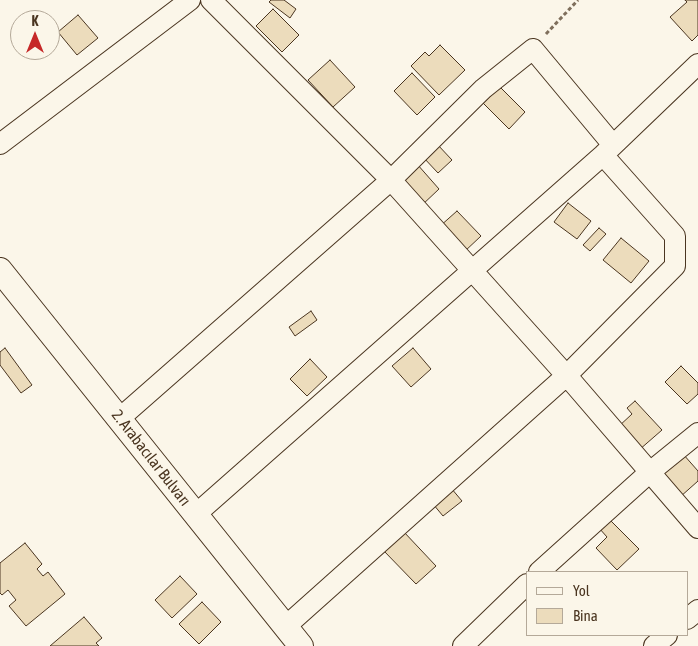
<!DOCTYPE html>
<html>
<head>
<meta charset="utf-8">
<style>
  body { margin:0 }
  #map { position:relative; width:698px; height:646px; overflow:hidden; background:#fbf6e9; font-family:"Asap Condensed",sans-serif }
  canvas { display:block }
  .legend { position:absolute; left:526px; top:571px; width:162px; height:65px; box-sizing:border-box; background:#fbf6e9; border:1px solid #b4a999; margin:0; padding:6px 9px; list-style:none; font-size:15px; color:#4a3520 }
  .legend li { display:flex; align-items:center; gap:10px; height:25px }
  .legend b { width:25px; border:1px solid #b4a999 }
  .north { position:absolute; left:10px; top:10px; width:50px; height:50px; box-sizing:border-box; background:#fbf6e9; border:1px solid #b4a999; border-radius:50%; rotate:0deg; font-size:14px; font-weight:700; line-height:20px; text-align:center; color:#4a3520 }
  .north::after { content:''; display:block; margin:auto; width:18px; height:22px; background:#c62828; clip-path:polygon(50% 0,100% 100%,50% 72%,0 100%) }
</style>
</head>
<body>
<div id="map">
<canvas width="698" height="646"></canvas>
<ul class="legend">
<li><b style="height:6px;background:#fbf6e9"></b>Yol</li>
<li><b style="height:14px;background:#ecdcbc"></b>Bina</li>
</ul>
<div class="north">K</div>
</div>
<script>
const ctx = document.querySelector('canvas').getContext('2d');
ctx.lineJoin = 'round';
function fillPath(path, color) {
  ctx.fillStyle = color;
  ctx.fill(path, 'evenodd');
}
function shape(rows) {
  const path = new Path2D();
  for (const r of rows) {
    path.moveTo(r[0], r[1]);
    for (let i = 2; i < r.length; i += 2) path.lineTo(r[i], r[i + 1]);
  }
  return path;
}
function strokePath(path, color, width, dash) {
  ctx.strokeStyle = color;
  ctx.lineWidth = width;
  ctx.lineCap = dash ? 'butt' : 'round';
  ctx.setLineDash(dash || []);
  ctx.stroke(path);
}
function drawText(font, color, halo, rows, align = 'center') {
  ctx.font = font + ' "Asap Condensed",sans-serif';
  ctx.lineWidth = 4;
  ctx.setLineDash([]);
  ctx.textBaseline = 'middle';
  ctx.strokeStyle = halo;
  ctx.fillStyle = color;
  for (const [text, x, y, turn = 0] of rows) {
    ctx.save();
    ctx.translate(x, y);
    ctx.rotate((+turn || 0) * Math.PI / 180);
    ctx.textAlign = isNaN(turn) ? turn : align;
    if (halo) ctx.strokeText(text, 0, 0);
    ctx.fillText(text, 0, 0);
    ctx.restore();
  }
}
const building = shape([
  [271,0,284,0,296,9,290,18,269,2,271,0],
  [685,0,698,0,698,35,692,41,670,17,687,2,685,0],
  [273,9,299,35,282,52,256,26,273,9],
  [78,15,98,38,77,55,58,32,78,15],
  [440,45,465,70,439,95,411,66,425,52,429,56,440,45],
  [330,60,355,87,333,107,308,80,330,60],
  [412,73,435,97,417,115,394,91,412,73],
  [500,87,525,112,509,129,483,103,500,87],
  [437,144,452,160,438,173,423,157,437,144],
  [417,164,439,189,421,206,399,181,417,164],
  [568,203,591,221,577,239,554,222,568,203],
  [457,211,481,236,464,252,439,227,457,211],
  [599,228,606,234,590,251,583,245,599,228],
  [621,238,649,261,631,283,603,260,621,238],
  [311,311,317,320,295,336,289,327,311,311],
  [5,348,32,385,21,393,0,365,0,352,5,348],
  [413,348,431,369,411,387,392,366,413,348],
  [310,359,327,377,307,396,290,379,310,359],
  [681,366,698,383,698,394,687,404,665,382,681,366],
  [635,401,662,430,639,450,618,427,632,414,627,408,635,401],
  [683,454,698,471,698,481,680,497,661,474,683,454],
  [451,488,462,501,443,516,433,504,451,488],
  [609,519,639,549,617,570,596,548,607,537,599,528,609,519],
  [403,531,436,566,416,584,383,550,403,531],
  [25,543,42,564,37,569,43,576,48,572,65,594,26,626,9,606,16,600,8,590,2,595,0,593,0,563,25,543],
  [180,576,197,594,172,618,155,600,180,576],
  [202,602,221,622,199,644,179,624,202,602],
  [84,617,102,638,96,643,99,646,50,646,84,617]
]);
const path = shape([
  [546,34,578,0]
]);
const minor = shape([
  [211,0,391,180,574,384,698,528],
  [0,144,190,0],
  [120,418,391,180,483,89,533,49,613,145],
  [195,515,603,155,698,64],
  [539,572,650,472,698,433],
  [687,619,698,610],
  [285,627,566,376,675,266,675,236,603,155],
  [463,646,527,584],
  [654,646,667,635]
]);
const tertiary = shape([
  [0,270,301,646]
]);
const streetNames = [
  ["2. Arabacılar Bulvarı",151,458,52]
];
fillPath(building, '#ecdcbc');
strokePath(building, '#4a3520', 1);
strokePath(minor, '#4a3520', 22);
strokePath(tertiary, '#4a3520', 26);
strokePath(path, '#7f6f5c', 3, [4, 2.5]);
strokePath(minor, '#fbf6e9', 20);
strokePath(tertiary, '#fbf6e9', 24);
drawText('16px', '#4a3520', '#fbf6e9', streetNames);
</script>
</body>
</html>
